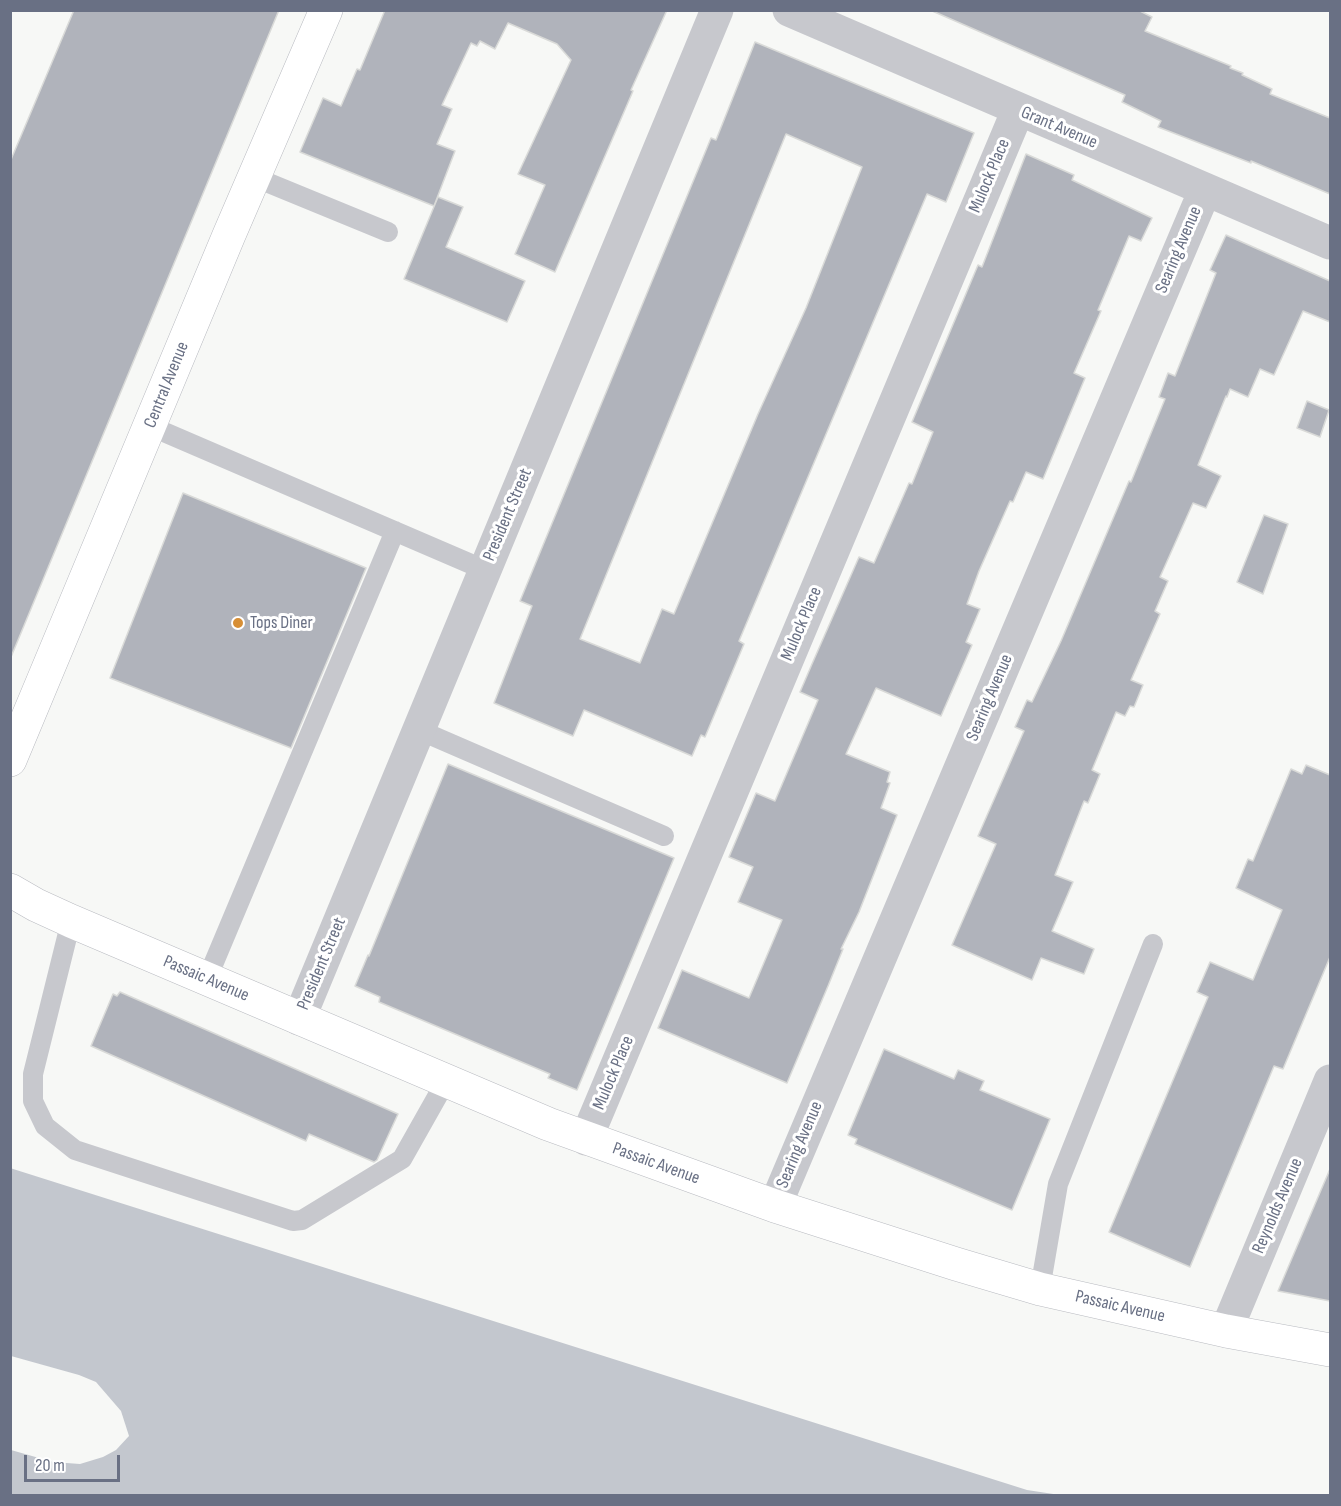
<!DOCTYPE html>
<html>
<head>
<meta charset="utf-8">
<style>
  body { margin:0 }
  #map { position:relative; width:1341px; height:1506px; overflow:hidden; background:#f7f8f6; font-family:"Sofia Sans Condensed",sans-serif }
  canvas { display:block }
  .frame { position:absolute; inset:0; border:12px solid #697084; pointer-events:none }
  .scale { position:absolute; left:24px; top:1455px; width:96px; height:27px; box-sizing:border-box; border:3px solid #697084; border-top:0; padding-left:8px; font-size:18px; line-height:21px; white-space:nowrap; color:#697084; -webkit-text-stroke:4px #fff; paint-order:stroke }
</style>
</head>
<body>
<div id="map">
<canvas width="1341" height="1506"></canvas>
<div class="frame"></div>
<div class="scale">20 m</div>
</div>
<script>
const ctx = document.querySelector('canvas').getContext('2d');
ctx.lineJoin = 'round';
function fillPath(path, color) {
  ctx.fillStyle = color;
  ctx.fill(path, 'evenodd');
}
function shape(rows) {
  const path = new Path2D();
  for (const r of rows) {
    path.moveTo(r[0], r[1]);
    for (let i = 2; i < r.length; i += 2) path.lineTo(r[i], r[i + 1]);
  }
  return path;
}
function strokePath(path, color, width, dash) {
  ctx.strokeStyle = color;
  ctx.lineWidth = width;
  ctx.lineCap = dash ? 'butt' : 'round';
  ctx.setLineDash(dash || []);
  ctx.stroke(path);
}
function drawText(font, color, halo, rows, align = 'center') {
  ctx.font = font + ' "Sofia Sans Condensed",sans-serif';
  ctx.lineWidth = 6;
  ctx.setLineDash([]);
  ctx.textBaseline = 'middle';
  ctx.strokeStyle = halo;
  ctx.fillStyle = color;
  for (const [text, x, y, turn = 0] of rows) {
    ctx.save();
    ctx.translate(x, y);
    ctx.rotate((+turn || 0) * Math.PI / 180);
    ctx.textAlign = isNaN(turn) ? turn : align;
    if (halo) ctx.strokeText(text, 0, 0);
    ctx.fillText(text, 0, 0);
    ctx.restore();
  }
}
const water = shape([
  [10,1168,1027,1490,1060,1495,11,1495]
]);
const pier = shape([
  [11,1356,79,1375,96,1382,121,1411,129,1436,116,1450,103,1457,80,1464,53,1462,11,1450]
]);
const building = shape([
  [74,10,279,10,11,657,10,162,74,10],
  [385,10,667,10,631,90,633,91,555,272,515,254,545,185,518,174,571,60,557,44,508,23,495,49,480,41,477,46,471,43,442,105,452,109,437,144,455,151,434,206,300,152,323,98,341,106,357,69,360,70,385,10],
  [930,10,1138,10,1152,17,1145,31,1231,66,1230,68,1243,73,1242,75,1272,89,1270,94,1330,118,1330,194,1251,161,1251,163,1158,127,1161,121,1122,102,1125,95,930,10],
  [755,42,974,133,946,202,927,194,739,641,744,644,705,737,701,735,692,756,584,710,573,736,494,703,532,606,520,601,711,138,716,140,755,42],
  [786,134,862,167,806,308,758,414,674,614,662,609,640,663,580,639,786,134],
  [1026,154,1074,175,1072,180,1152,218,1141,241,1129,236,1098,310,1101,311,1074,373,1085,378,1043,479,1026,472,1013,502,1010,501,979,571,967,604,980,609,966,642,972,645,941,716,876,688,846,754,890,772,887,782,890,783,881,808,897,815,859,912,841,949,843,949,828,986,787,1083,658,1028,682,970,749,998,782,920,738,902,753,867,729,857,756,793,775,801,818,700,800,692,812,664,859,557,874,563,909,483,912,484,933,432,912,422,978,265,982,267,1026,154],
  [438,197,463,207,446,247,525,281,507,322,404,279,438,197],
  [1226,235,1330,281,1330,322,1303,311,1274,375,1260,369,1248,397,1230,389,1227,397,1226,396,1198,465,1221,476,1206,508,1193,503,1160,577,1168,581,1155,611,1160,614,1131,680,1143,685,1134,707,1130,706,1125,716,1116,712,1092,770,1100,774,1088,803,1084,801,1055,875,1073,882,1052,931,1094,949,1084,974,1041,958,1032,980,952,945,996,844,978,836,1024,731,1015,727,1027,700,1032,702,1061,641,1129,481,1131,482,1165,399,1159,397,1168,373,1175,376,1216,273,1210,270,1226,235],
  [1307,401,1329,410,1320,437,1297,428,1307,401],
  [183,493,366,568,291,748,110,678,183,493],
  [1264,515,1288,524,1263,594,1237,582,1264,515],
  [448,764,674,858,577,1090,548,1078,550,1074,379,1002,380,997,355,986,368,955,369,956,448,764],
  [1306,765,1330,775,1330,957,1283,1069,1274,1066,1190,1267,1109,1232,1208,997,1197,992,1210,962,1253,980,1282,910,1236,888,1248,859,1253,861,1291,769,1302,774,1306,765],
  [120,992,398,1114,377,1160,374,1162,309,1134,306,1141,91,1046,113,994,117,996,120,992],
  [884,1049,954,1079,958,1070,984,1081,980,1090,1050,1119,1012,1210,855,1144,857,1139,848,1135,884,1049],
  [1330,1169,1330,1301,1278,1291,1330,1169]
]);
const lane = shape([
  [254,177,388,232],
  [150,426,485,570],
  [419,730,664,836],
  [71,921,33,1074,33,1101,45,1126,75,1150,293,1221,302,1220,402,1159,446,1081],
  [207,979,395,531],
  [1040,1289,1058,1184,1153,944]
]);
const street = shape([
  [789,10,1330,243],
  [299,1019,717,10],
  [586,1139,1018,110],
  [775,1206,1205,190],
  [1226,1331,1330,1081]
]);
const secondary = shape([
  [10,760,229,235,326,10],
  [10,890,36,905,71,921,548,1124,775,1206,956,1264,1040,1289,1226,1331,1330,1350]
]);
const markers = [
  [238,623,6,"#d78f36"]
];
const streetNames = [
  ["Grant Avenue",1059,128,23],
  ["Mulock Place",990,176,-67],
  ["Searing Avenue",1179,250,-67],
  ["Central Avenue",167,385,-68],
  ["President Street",508,515,-67],
  ["Mulock Place",802,624,-67],
  ["Searing Avenue",990,698,-67],
  ["President Street",322,964,-67],
  ["Passaic Avenue",206,979,23],
  ["Mulock Place",614,1073,-67],
  ["Searing Avenue",800,1145,-67],
  ["Passaic Avenue",656,1164,20],
  ["Reynolds Avenue",1278,1206,-67],
  ["Passaic Avenue",1120,1307,13]
];
const poiNames = [
  ["Tops Diner",250,623]
];
fillPath(water, '#c3c7ce');
fillPath(pier, '#f7f8f6');
fillPath(building, '#b0b3bb');
strokePath(building, '#d9dad8', 1.5);
strokePath(secondary, '#b9bbc1', 34);
strokePath(lane, '#c7c8cd', 20);
strokePath(street, '#c7c8cd', 33);
strokePath(secondary, '#fff', 33);
for (const [x, y, r, color] of markers) {
  const dot = new Path2D();
  dot.arc(x, y, r, 0, 2 * Math.PI);
  ctx.fillStyle = color;
  ctx.fill(dot);
  strokePath(dot, '#fff', 2);
}
drawText('18px', '#697084', '#fff', streetNames);
drawText('18px', '#697084', '#fff', poiNames, 'left');
</script>
</body>
</html>
